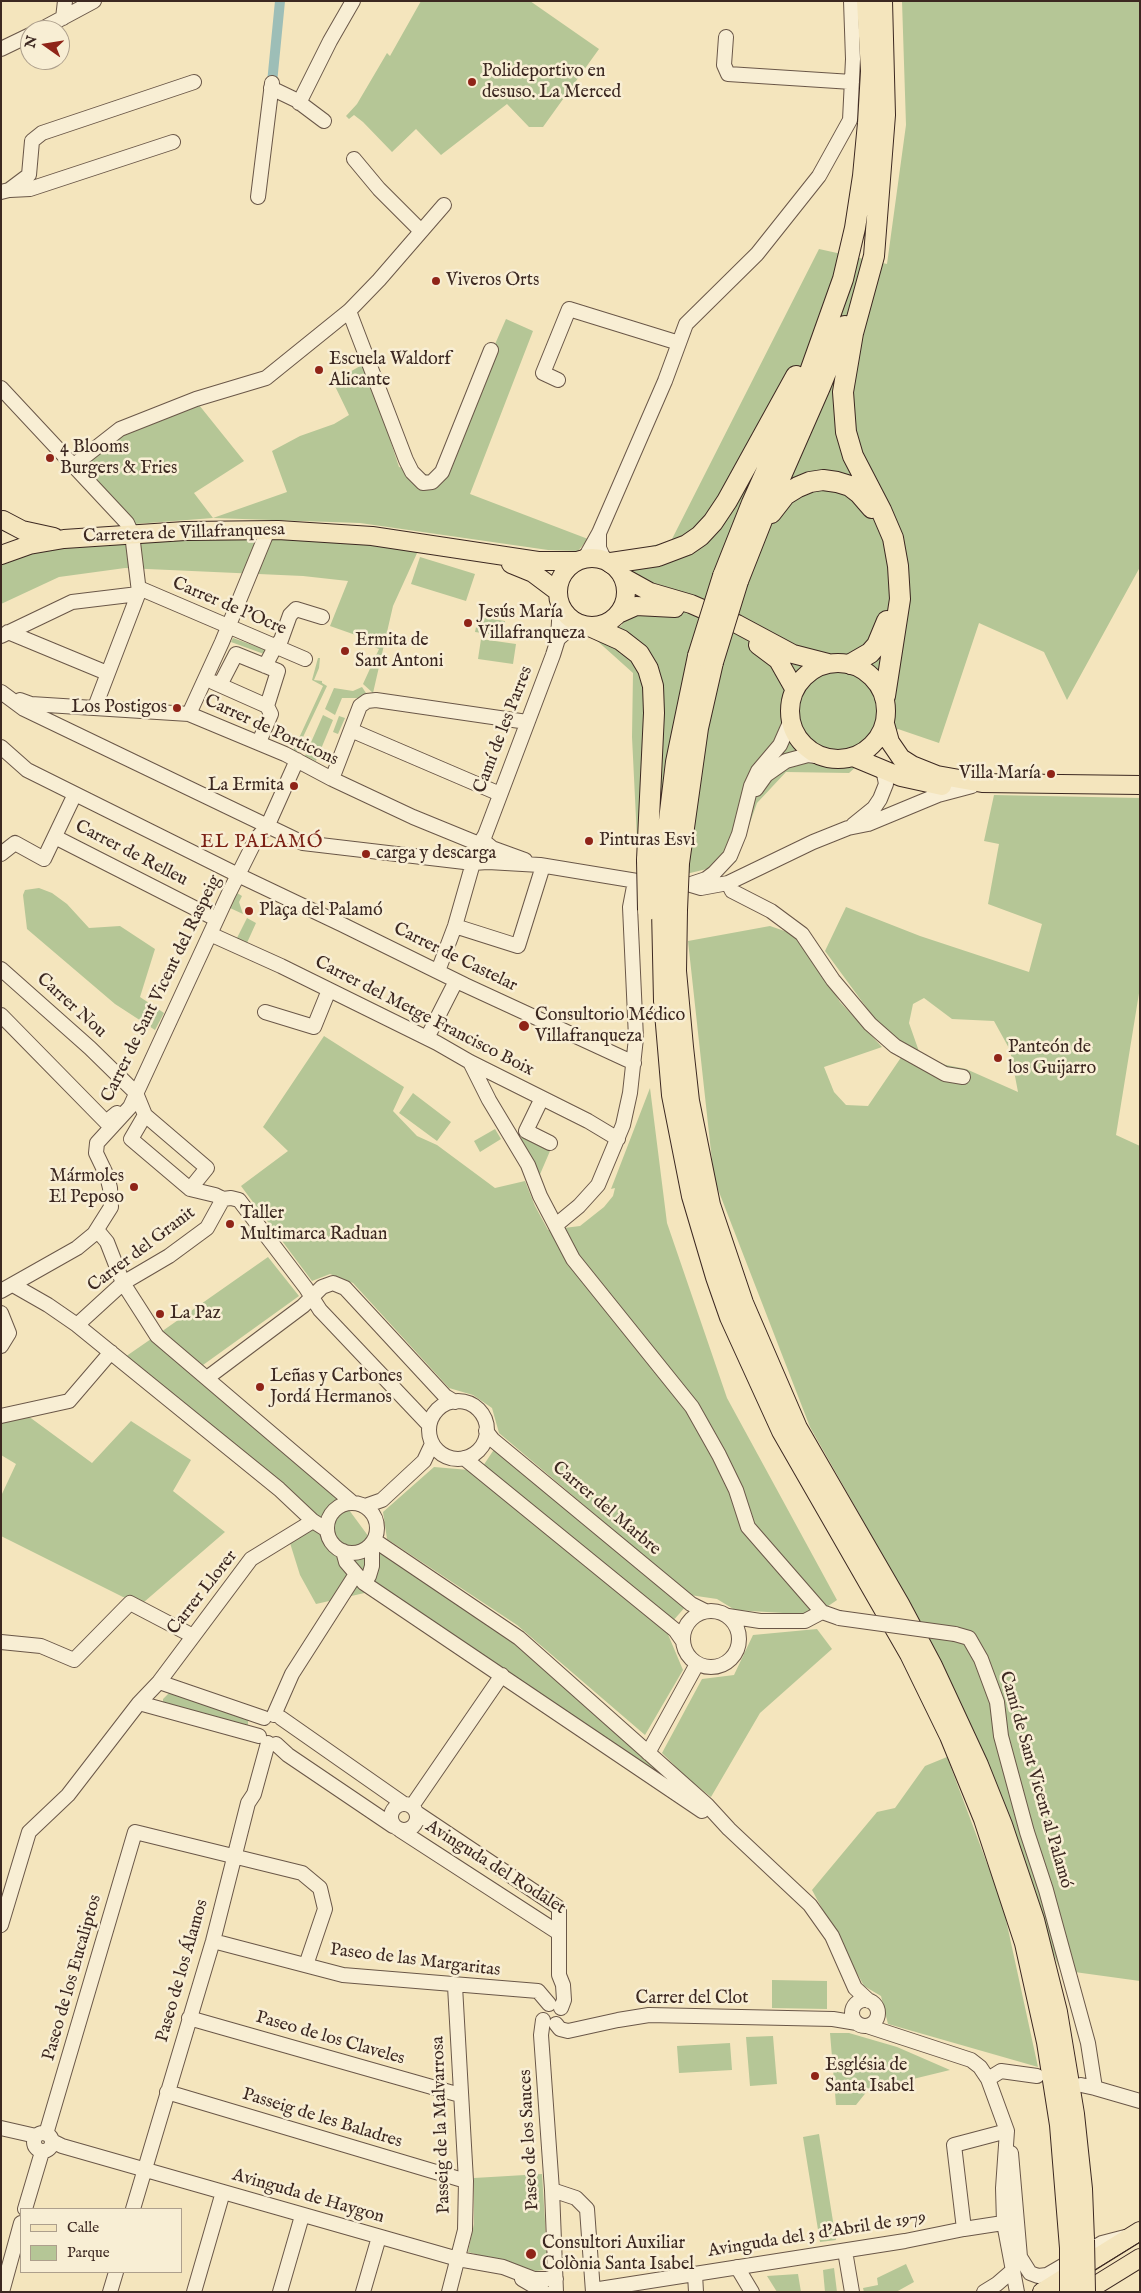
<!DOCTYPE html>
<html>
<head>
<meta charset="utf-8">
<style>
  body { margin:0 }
  #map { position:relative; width:1141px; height:2293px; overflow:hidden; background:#f4e5bd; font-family:"IM FELL English",serif }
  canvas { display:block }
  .frame { position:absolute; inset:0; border:2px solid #3c2821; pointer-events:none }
  .legend { position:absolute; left:20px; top:2208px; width:162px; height:65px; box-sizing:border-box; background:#f8eed4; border:1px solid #ad9f8c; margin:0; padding:6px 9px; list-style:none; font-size:15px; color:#3c2821 }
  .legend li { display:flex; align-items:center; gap:10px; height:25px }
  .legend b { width:25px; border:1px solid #ad9f8c }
  .north { position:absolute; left:20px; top:20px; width:50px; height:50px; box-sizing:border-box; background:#f8eed4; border:1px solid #ad9f8c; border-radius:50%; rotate:283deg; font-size:14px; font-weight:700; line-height:20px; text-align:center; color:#3c2821 }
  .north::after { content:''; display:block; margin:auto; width:18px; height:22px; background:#8f2418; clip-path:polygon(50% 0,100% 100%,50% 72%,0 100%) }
</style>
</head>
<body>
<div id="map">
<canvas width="1141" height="2293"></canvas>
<div class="frame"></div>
<ul class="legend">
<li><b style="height:6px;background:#f4e5bd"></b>Calle</li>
<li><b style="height:14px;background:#b5c696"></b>Parque</li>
</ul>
<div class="north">N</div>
</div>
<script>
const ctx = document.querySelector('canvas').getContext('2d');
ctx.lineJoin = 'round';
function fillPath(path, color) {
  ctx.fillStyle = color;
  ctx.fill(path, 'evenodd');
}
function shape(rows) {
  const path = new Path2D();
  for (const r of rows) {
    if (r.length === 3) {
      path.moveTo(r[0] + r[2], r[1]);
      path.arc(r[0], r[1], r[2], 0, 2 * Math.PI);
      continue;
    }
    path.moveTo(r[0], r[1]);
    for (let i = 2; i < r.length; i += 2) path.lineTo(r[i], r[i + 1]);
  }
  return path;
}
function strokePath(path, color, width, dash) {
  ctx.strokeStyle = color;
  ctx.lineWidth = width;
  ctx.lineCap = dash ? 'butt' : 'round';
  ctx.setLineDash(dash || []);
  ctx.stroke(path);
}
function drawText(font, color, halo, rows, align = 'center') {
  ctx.font = font + ' "IM FELL English",serif';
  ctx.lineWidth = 5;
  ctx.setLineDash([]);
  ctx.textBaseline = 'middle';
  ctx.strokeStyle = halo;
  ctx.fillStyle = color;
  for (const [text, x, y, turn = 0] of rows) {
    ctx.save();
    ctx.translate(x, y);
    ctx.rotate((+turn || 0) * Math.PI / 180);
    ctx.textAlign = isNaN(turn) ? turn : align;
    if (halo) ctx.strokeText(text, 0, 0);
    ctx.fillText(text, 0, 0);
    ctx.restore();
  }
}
const green = shape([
  [421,1,530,1,599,49,543,127,529,127,507,104,441,155,416,129,392,152,363,122,354,115,349,119,346,116,357,104,387,53,390,56],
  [902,1,1140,1,1140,567,1067,700,1044,652,979,623,939,743,898,729,849,773,786,772,757,803,736,862,686,874,638,859,632,737,633,673,594,638,622,625,632,574,623,553,671,541,819,249,887,264,906,125],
  [506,319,533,331,470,494,588,539,578,551,548,550,360,523,213,518,135,524,80,462,120,432,199,405,244,461,194,493,213,518,287,492,272,451,300,436,334,424,349,415,333,382,365,363,399,467,437,477],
  [245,536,371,545,418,551,393,606,384,645,330,626,348,581,303,576,125,568,59,577,1,604,1,565,28,555,54,549,108,541],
  [420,557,475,574,466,601,411,584],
  [478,617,505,621,503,636,475,632],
  [233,638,266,650,264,654,231,642],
  [359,638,384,645,373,693,363,684,379,649,359,641],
  [481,639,516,644,513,664,478,659],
  [318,658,320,658,319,668,314,680,322,681,322,683,327,686,296,752,293,751,323,686,312,680],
  [362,687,366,693,359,698,342,698,335,715,325,709,334,688,353,691],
  [323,715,333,720,316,761,305,756],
  [339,716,345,718,338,734,333,732],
  [994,795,1140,798,1140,987,1116,1135,1140,1146,1140,1981,1060,1970,921,1623,810,1427,714,1179,688,941,770,926,799,936,840,1002,882,1047,824,1067,834,1092,846,1105,868,1106,902,1056,825,951,846,907,920,936,1029,972,1042,924,988,904,999,844,984,841],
  [924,998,952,1019,994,1021,1010,1050,1018,1092,966,1069,922,1060,909,1023,913,1004],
  [39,888,52,893,67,904,89,928,120,926,155,949,140,997,164,1013,155,1030,115,1004,27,929,23,895,25,890],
  [237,893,242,896,239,902,243,914,230,908],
  [247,918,256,923,246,945,236,940],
  [324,1036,404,1087,393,1111,417,1136,437,1145,495,1188,525,1181,535,1206,548,1230,580,1226,604,1207,613,1196,615,1188,611,1189,650,1088,667,1223,727,1398,837,1600,815,1615,735,1610,717,1599,690,1595,499,1433,492,1408,473,1395,449,1388,353,1283,330,1274,312,1281,241,1186,288,1151,263,1127],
  [413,1093,451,1122,437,1141,399,1113],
  [495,1129,501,1139,480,1152,474,1141],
  [522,1134,550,1151,538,1179,520,1139],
  [268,1257,299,1296,203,1365,161,1332],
  [151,1339,338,1495,380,1552,521,1642,681,1789,369,1592,316,1604,300,1575,290,1543,311,1515,125,1357],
  [24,1413,92,1463,131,1421,191,1460,173,1491,225,1532,144,1602,123,1597,1,1536,1,1496,16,1464,1,1455,1,1420],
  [495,1448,686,1606,672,1622,483,1466],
  [434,1467,469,1470,667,1632,683,1670,645,1735,517,1625,387,1539,383,1512],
  [817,1629,832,1649,760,1713,711,1797,687,1778,662,1753,702,1679,734,1675,753,1635],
  [169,1693,248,1719,248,1728,163,1705,163,1699],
  [947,1757,1003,1906,1038,2067,888,2024,881,1996,864,1986,812,1890,877,1812,895,1808,925,1766],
  [772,1980,827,1981,827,2009,772,2008],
  [830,2033,849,2033,897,2047,950,2070,868,2090,856,2105,836,2105],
  [773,2036,777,2084,750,2086,746,2037],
  [730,2043,732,2070,679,2073,677,2046],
  [819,2134,836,2240,820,2242,803,2137],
  [542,2174,548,2269,536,2271,468,2252,474,2224,474,2178],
  [906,2264,914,2282,896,2292,864,2292,863,2288,878,2285,877,2278],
  [834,2268,837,2292,825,2292,823,2270],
  [798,2274,801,2292,777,2292,767,2276]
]);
const canal = shape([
  [272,83,280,1]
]);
const minor = shape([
  [63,18,65,1],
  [40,30,94,1],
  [726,37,724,65,728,74,852,82],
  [1,49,30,35],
  [271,88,296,100,324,121],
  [299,103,330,41,353,1],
  [354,159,379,189,420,230],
  [10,190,30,189,173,142],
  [1,192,9,190,29,175,32,141,42,133,194,82],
  [258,197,272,83],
  [349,311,406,460,412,472,423,483,432,482,442,472,491,350],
  [558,380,543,373,569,309,679,343],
  [1,388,127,523,132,534,139,592,95,707],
  [74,465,120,429,196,399,266,378,349,311,379,280,444,205],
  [599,533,599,548,605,561],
  [585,558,599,533,665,381,686,324,757,254,819,176,850,120,853,59,851,1],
  [139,588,305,659],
  [8,632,107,673],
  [1,636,72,602,138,594],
  [558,639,571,627,581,625],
  [265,666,275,647,281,640,290,615,296,609,322,617],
  [213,682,267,706],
  [220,685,236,654,278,671,267,706,271,714,259,742],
  [1,692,24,709,303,843,473,863,488,862,540,865,643,882],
  [20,700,31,704,189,714,285,754,332,779,413,817,479,844,486,843,492,848,525,860],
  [189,714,222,642,268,530],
  [353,731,500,794],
  [1,747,27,770,238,875,341,924],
  [332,779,360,706,367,701,376,700,527,722],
  [756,789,766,775,786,761,808,755,823,757],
  [853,825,874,808,880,799,886,784,883,769],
  [55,837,216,919],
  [477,848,485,835,553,655,558,639,560,604],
  [1,854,15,843,44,859,75,794],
  [728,883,732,891,771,911,802,934,833,980,870,1024,895,1046,945,1074,963,1077],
  [691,884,706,879,714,873,730,856,739,834,751,786,758,771,780,745,791,720],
  [691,885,701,888,728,883,813,842,848,828,868,824,938,795,972,786],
  [335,921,465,985,634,1063],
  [455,926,518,946,543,866],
  [210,934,281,966,437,1043,470,1062,588,1121,618,1139],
  [1,969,90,1048,136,1093,145,1115,131,1139,190,1189,215,1195,223,1199],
  [438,971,455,926,473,863],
  [265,1012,314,1027,329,990],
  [1,1015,106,1122,117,1113],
  [427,1038,456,981],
  [470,1062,489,1100,528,1165,540,1196,573,1259,692,1407,719,1455,736,1490,748,1527,822,1612,839,1618],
  [542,1098,526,1131,550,1143],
  [145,1115,207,1168,190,1189],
  [223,1199,231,1198,239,1200,306,1288,320,1310,429,1425],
  [556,1225,579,1206,598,1185,623,1125,630,1093,636,1038,630,907,635,881],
  [97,1230,107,1242,123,1283,157,1336,353,1503],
  [13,1285,48,1305,77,1325,279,1489,313,1521,327,1530],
  [1,1291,77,1248,94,1234,111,1207,110,1188,107,1176,96,1153,97,1143,130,1107,228,895,256,839,267,827,297,760],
  [1,1313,9,1333,1,1346],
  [77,1325,123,1283,169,1256,207,1228,223,1199],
  [207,1378,303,1306,322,1287,333,1283,345,1288,445,1396,455,1402],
  [458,1430,29],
  [1,1416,69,1401,111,1352],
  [486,1431,493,1440,691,1604,705,1611],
  [464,1458,675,1630,682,1640],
  [352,1528,25],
  [365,1506,382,1500,424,1461,432,1444],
  [374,1540,519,1638,707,1805,729,1829,810,1905,832,1936,855,1988,869,2001],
  [343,1551,346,1562,364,1583,702,1811],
  [364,1583,369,1576,372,1566,372,1545],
  [711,1639,28],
  [728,1616,760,1621,805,1621,822,1612],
  [955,1634,969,1638,981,1659,997,1702,1001,1736,1027,1832,1046,1890,1088,2043,1095,2088,1081,2085],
  [1,1642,41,1646,74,1660,130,1603,193,1636],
  [159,1682,264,1718],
  [139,1703,259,1736],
  [274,1715,292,1674,356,1574],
  [281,1718,404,1804],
  [276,1744,288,1755,393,1826],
  [648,1753,697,1664],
  [404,1817,13],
  [412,1806,502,1675],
  [417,1813,559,1908,559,1975,563,1985,564,2000,561,2008],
  [400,1830,559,1933],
  [1,1925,29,1832,68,1795,139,1703,159,1682,251,1559,313,1521],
  [213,1941,343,1975,538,1991,549,2004],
  [865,2013,13],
  [189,2018,460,2095],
  [543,2020,541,2035,552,2190,556,2292],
  [556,2024,560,2029,568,2031,618,2020,649,2015,833,2019,857,2023],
  [867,2026,971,2060,980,2067,988,2079,1007,2131,1003,2188,1004,2223,1017,2292],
  [988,2079,1001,2071,1037,2076],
  [1095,2088,1140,2101],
  [167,2092,466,2181],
  [1,2128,36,2136],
  [43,2142,9],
  [46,2134,135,1832,302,1873,320,1888,325,1909,306,1965],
  [52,2141,62,2146,458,2259,503,2267,534,2279,556,2279],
  [1011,2153,1020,2257,1030,2273,1038,2276,1047,2275,1102,2243,1125,2237],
  [552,2190,576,2198,587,2209,593,2292],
  [25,2209,42,2152],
  [133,2209,213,1941,248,1803,254,1794,268,1743],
  [964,2229,954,2145,1007,2131],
  [845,2251,852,2292],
  [737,2267,752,2292],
  [695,2274,696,2292],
  [522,2279,544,2292],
  [593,2290,905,2241,964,2229,1016,2221],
  [2,2292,21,2223],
  [110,2292,116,2272],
  [194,2292,223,2192],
  [280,2292,302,2216],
  [363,2292,379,2237],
  [449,2292,465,2230,466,2181,455,1986],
  [984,2292,997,2284,1012,2271]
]);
const major = shape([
  [3,520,22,530,54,537],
  [1,555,29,545,64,539,185,531,278,530,372,536,538,561,577,561],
  [592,592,34],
  [511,564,533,573,557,591],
  [623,577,650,592,691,604,737,624,793,654,828,663],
  [618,614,636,606,675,608],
  [758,645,778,660,795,690],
  [838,711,48],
  [885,724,890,742,901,758,912,765,937,775,982,783,1140,785],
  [853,757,901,777,942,786],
  [1042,2292,1140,2231],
  [1085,2292,1140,2258]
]);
const highway = shape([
  [882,1,885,115,874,256,853,333,843,392,846,432,853,456,881,510,893,538,898,566,900,599,885,696],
  [771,513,785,495,798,487,810,482,823,480,837,482,850,486,859,493,872,508],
  [611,563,658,556,687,545,700,536,713,522,727,501,796,376],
  [723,576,752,503,807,380,843,279,855,228,863,176,868,123,871,71,867,1],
  [738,581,766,510,820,387,845,326],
  [592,627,621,640,639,654,648,669,653,686,654,713,647,860],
  [851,664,870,653,877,645,887,621],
  [664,862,676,762,698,656],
  [679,863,698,728,713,662],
  [662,909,664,1001,672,1095,692,1196,716,1277,730,1317,782,1431,910,1654,950,1736,984,1819,1025,1943,1047,2042,1060,2125,1070,2248],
  [677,910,676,971,683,1047,689,1101,710,1205,743,1303,797,1428,899,1604,932,1666,978,1765,1002,1825,1034,1920,1057,2012,1074,2114,1082,2189,1084,2240]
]);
const tram = shape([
  [1059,2292,1140,2242]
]);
const minorBridge = shape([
  [839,1618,955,1634]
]);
const highwayBridge = shape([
  [698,656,723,576],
  [713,662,738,581],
  [647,860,648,910],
  [662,909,664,862],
  [677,910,679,863],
  [1084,2240,1085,2292],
  [1070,2248,1070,2292]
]);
const markers = [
  [472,82,5,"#8f2418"],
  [436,281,5,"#8f2418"],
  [319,370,5,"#8f2418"],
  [50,458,5,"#8f2418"],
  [468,623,5,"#8f2418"],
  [345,651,5,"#8f2418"],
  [177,708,5,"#8f2418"],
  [1051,774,5,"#8f2418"],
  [294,786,5,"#8f2418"],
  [589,841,5,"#8f2418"],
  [366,854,5,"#8f2418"],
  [249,911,5,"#8f2418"],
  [524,1026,6,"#8f2418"],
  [998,1058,5,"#8f2418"],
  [134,1187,5,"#8f2418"],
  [230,1224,5,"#8f2418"],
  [160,1314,5,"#8f2418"],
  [260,1387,5,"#8f2418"],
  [815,2076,5,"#8f2418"],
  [531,2254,6,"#8f2418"]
];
const poiNames = [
  ["Polideportivo en",482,72],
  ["desuso. La Merced",482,93],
  ["Viveros Orts",446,281],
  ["Escuela Waldorf",329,360],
  ["Alicante",329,381],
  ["4 Blooms",60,448],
  ["Burgers & Fries",60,469],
  ["Jesús María",478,613],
  ["Villafranqueza",478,634],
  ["Ermita de",355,641],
  ["Sant Antoni",355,662],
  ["Los Postigos",167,708,"right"],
  ["Villa María",1041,774,"right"],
  ["La Ermita",284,786,"right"],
  ["Pinturas Esvi",599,841],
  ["carga y descarga",376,854],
  ["Plaça del Palamó",259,911],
  ["Consultorio Médico",535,1016],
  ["Villafranqueza",535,1037],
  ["Panteón de",1008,1048],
  ["los Guijarro",1008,1069],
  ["Mármoles",124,1177,"right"],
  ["El Peposo",124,1198,"right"],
  ["Taller",240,1214],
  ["Multimarca Raduan",240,1235],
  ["La Paz",170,1314],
  ["Leñas y Carbones",270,1377],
  ["Jordá Hermanos",270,1398],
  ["Església de",825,2066],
  ["Santa Isabel",825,2087],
  ["Consultori Auxiliar",542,2244],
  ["Colònia Santa Isabel",542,2265]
];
const streetNames = [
  ["Carretera de Villafranquesa",184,534,-2],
  ["Carrer de l'Ocre",229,607,23],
  ["Camí de les Parres",504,730,-69],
  ["Carrer de Porticons",271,731,25],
  ["Carrer de Relleu",131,854,27],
  ["Carrer de Castelar",455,958,26],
  ["Carrer de Sant Vicent del Raspeig",162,989,-64],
  ["Carrer Nou",71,1006,42],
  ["Carrer del Metge Francisco Boix",424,1017,27],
  ["Carrer del Granit",142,1250,-37],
  ["Carrer del Marbre",606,1509,40],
  ["Carrer Llorer",203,1593,-52],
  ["Camí de Sant Vicent al Palamó",1035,1780,74],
  ["Avinguda del Rodalet",495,1868,32],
  ["Paseo de las Margaritas",415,1961,7],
  ["Paseo de los Álamos",183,1971,-74],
  ["Paseo de los Eucaliptos",73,1978,-74],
  ["Carrer del Clot",692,1999],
  ["Paseo de los Claveles",330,2039,16],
  ["Passeig de les Baladres",322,2119,17],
  ["Passeig de la Malvarrosa",442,2125,-92],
  ["Paseo de los Sauces",530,2140,-93],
  ["Avinguda de Haygon",308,2197,16],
  ["Avinguda del 3 d'Abril de 1979",817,2235,-9]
];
const neighbourhoodNames = [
  ["EL PALAMÓ",262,843]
];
fillPath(green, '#b5c696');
strokePath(canal, '#9dbeb7', 10);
strokePath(minor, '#6a5748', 16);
strokePath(major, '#3c2821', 20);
strokePath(highway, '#3c2821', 22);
strokePath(minor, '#f8eed4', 14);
strokePath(major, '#f4e5bd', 18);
strokePath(highway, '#f4e5bd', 20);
strokePath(tram, '#3c2821', 1);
strokePath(minorBridge, '#6a5748', 16, []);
strokePath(highwayBridge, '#3c2821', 22, []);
strokePath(minorBridge, '#f8eed4', 14);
strokePath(highwayBridge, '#f4e5bd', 20);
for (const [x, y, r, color] of markers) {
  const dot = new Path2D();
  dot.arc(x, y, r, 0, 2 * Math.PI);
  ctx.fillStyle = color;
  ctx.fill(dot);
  strokePath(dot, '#f8eed4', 2);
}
drawText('18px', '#3c2821', '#f8eed4', poiNames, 'left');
drawText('18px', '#3c2821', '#f8eed4', streetNames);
ctx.letterSpacing = '1px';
drawText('19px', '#7a1f14', '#f8eed4', neighbourhoodNames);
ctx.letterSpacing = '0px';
</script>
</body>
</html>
